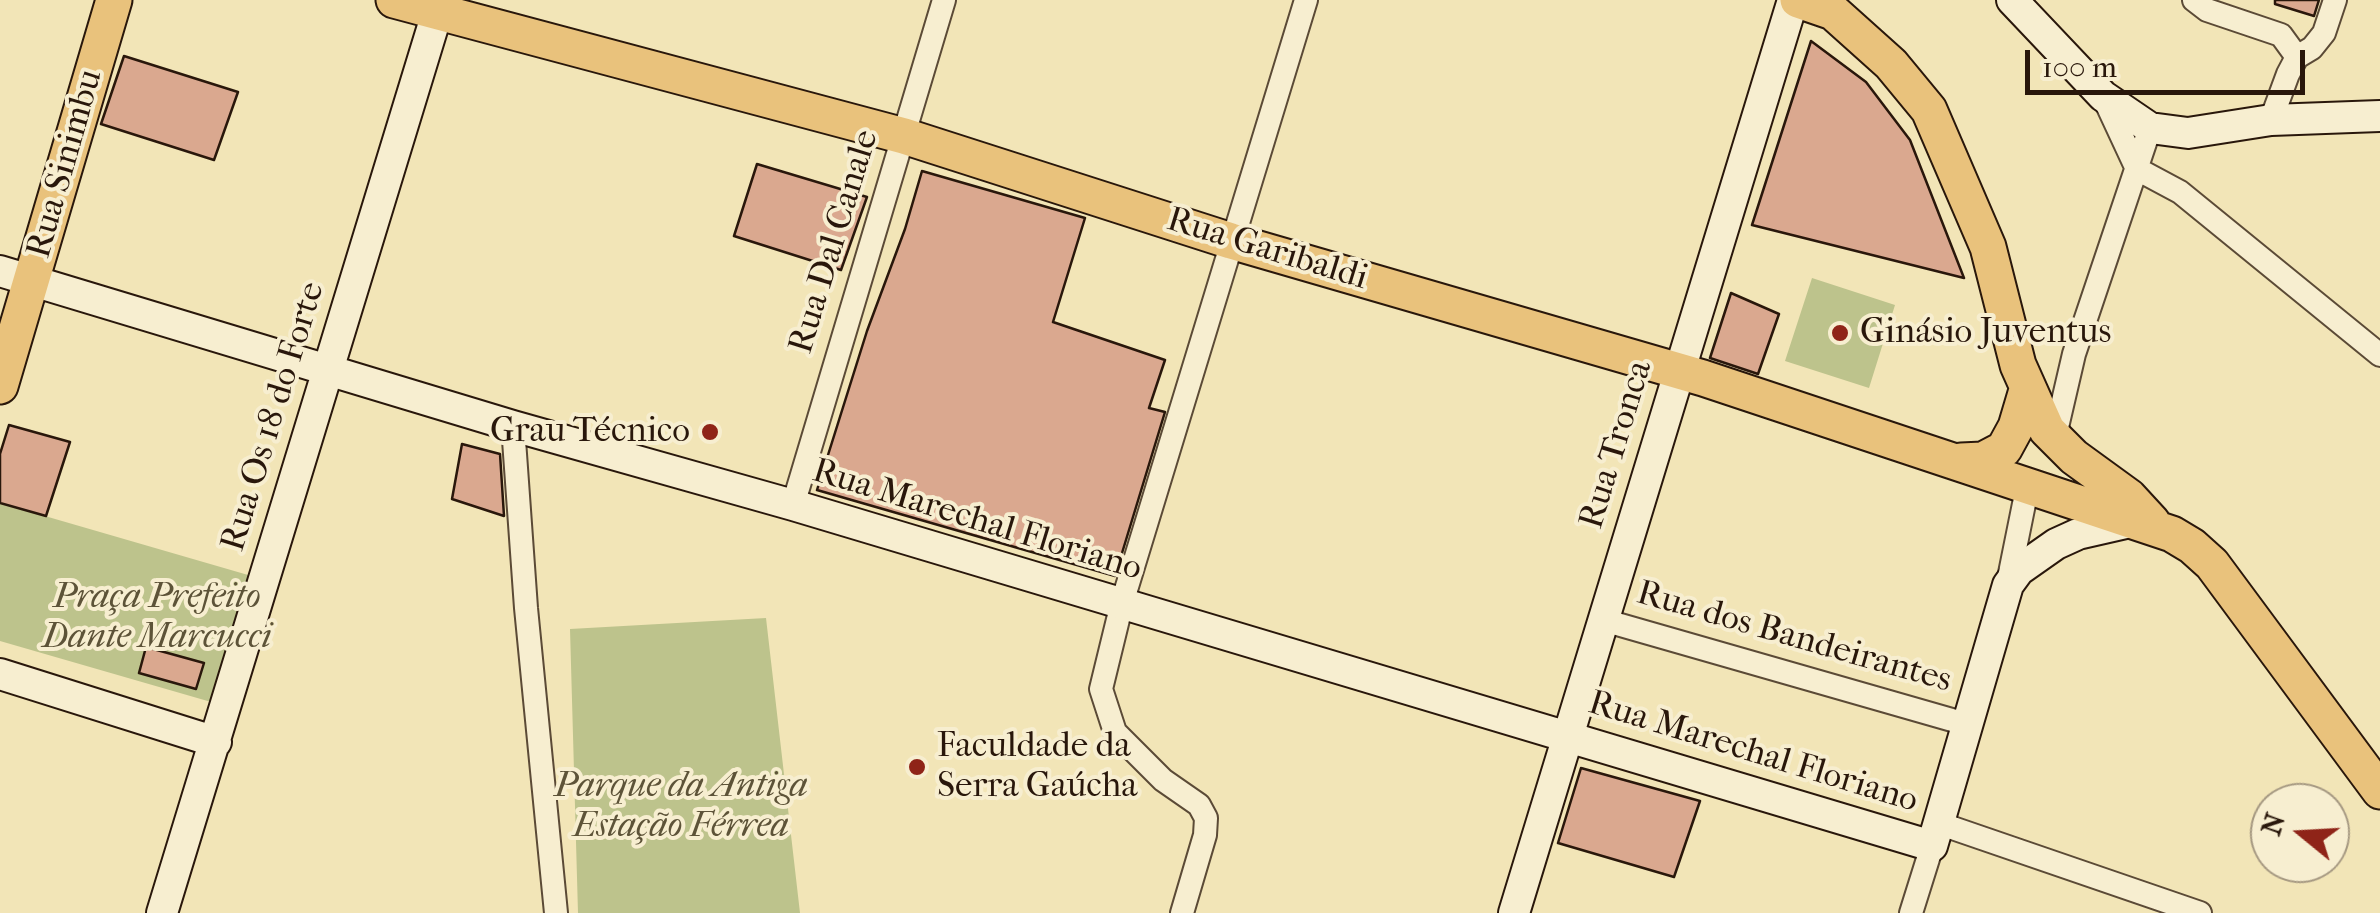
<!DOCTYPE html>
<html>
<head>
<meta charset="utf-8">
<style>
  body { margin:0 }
  #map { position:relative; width:2380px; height:913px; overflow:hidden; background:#f2e5b7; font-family:"IM FELL French Canon",serif }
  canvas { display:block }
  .north { position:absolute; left:2250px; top:783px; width:100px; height:100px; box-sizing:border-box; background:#f7eed0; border:2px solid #a59881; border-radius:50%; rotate:288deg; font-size:28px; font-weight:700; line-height:40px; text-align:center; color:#29170b }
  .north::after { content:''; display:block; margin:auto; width:35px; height:45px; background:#8f2418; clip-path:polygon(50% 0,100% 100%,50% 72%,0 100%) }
  .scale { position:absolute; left:2025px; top:50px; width:280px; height:45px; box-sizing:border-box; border:5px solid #29170b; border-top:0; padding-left:12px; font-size:30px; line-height:35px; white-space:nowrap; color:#29170b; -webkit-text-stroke:8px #f7eed0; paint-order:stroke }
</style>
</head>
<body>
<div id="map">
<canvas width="2380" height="913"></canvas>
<div class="north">N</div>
<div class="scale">100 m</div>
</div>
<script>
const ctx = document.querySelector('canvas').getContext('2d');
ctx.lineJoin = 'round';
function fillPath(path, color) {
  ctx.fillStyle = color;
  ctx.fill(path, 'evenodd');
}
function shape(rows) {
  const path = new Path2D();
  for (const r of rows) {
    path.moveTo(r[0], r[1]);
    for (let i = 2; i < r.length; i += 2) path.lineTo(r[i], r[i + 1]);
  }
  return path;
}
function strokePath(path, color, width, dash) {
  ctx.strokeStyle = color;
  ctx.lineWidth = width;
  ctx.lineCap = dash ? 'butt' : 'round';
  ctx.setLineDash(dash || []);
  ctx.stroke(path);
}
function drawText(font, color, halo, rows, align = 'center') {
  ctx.font = font + ' "IM FELL French Canon",serif';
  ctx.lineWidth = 8;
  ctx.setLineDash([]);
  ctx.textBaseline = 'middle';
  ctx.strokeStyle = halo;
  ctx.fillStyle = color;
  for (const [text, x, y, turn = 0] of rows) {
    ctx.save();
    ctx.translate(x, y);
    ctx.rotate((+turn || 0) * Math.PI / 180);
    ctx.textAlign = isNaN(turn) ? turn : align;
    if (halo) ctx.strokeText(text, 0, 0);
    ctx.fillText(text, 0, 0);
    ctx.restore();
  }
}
const green = shape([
  [1812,278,1895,305,1869,388,1785,361],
  [0,503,255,577,218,704,0,641],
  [766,618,800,913,578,913,570,629]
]);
const building = shape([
  [2275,0,2319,0,2314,16,2275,4,2275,0],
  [1811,41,1866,82,1910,140,1964,278,1752,225,1811,41],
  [124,56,238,92,214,160,101,124,124,56],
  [757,164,867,197,841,270,734,236,757,164],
  [922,171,1085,218,1053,322,1165,360,1149,408,1165,412,1115,576,817,490,867,331,905,229,922,171],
  [1731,293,1779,314,1758,374,1710,358,1731,293],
  [9,425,70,442,46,516,0,503,0,454,9,425],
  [462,444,500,454,504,516,452,499,462,444],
  [146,647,204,663,196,689,139,673,146,647],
  [1581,768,1700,801,1674,877,1558,843,1581,768]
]);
const street = shape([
  [2194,0,2207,10,2281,35,2297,57],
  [2103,96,2137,169,2180,192,2380,355],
  [2271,120,2288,74,2297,57,2312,48,2324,33,2335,0],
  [513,426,526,608,556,913],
  [2054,440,2074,354,2150,128],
  [793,505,944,0],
  [2008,583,2028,484],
  [1603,620,1966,724],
  [1938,823,2200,913],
  [1182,913,1205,835,1206,818,1199,805,1163,780,1115,732,1101,689,1122,603,1306,0],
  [1911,913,1932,846]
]);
const secondary = shape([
  [2012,0,2103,96,2150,128,2188,133,2271,120,2380,116],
  [0,271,513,426,793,505,1932,846,2008,585,2019,570,2056,544,2078,534,2135,521],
  [0,674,216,742],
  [162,913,441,0],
  [1514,913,1793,0]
]);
const primary = shape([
  [394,0,904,136,1231,241,1703,378,2172,534,2192,546,2212,564,2380,791],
  [1798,0,1833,12,1891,64,1929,110,1988,247,2018,365,2047,430,2074,457,2129,497,2152,522],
  [0,386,114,0],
  [1961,461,1983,460,2004,449,2016,427,2027,390]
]);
const markers = [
  [1840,333,10,"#8f2418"],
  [710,432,10,"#8f2418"],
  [917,767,10,"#8f2418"]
];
const streetNames = [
  ["Rua Sinimbu",66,164,-74],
  ["Rua Dal Canale",835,242,-73],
  ["Rua Garibaldi",1267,250,17],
  ["Rua Os 18 do Forte",274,417,-73],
  ["Rua Tronca",1617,445,-73],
  ["Rua Marechal Floriano",977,521,17],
  ["Rua dos Bandeirantes",1794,638,16],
  ["Rua Marechal Floriano",1753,753,17]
];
const poiNames = [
  ["Ginásio Juventus",1860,333],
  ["Grau Técnico",690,432,"right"],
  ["Faculdade da",937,747],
  ["Serra Gaúcha",937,787]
];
const parkNames = [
  ["Praça Prefeito",157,598],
  ["Dante Marcucci",157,638],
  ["Parque da Antiga",681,787],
  ["Estação Férrea",681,827]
];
fillPath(green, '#bdc38c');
fillPath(building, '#daa88f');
strokePath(building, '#29170b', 2.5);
strokePath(street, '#5b4a36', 26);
strokePath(secondary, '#29170b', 34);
strokePath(primary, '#29170b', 39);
strokePath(street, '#f7eed0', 22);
strokePath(secondary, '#f7eed0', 30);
strokePath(primary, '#e9c27c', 35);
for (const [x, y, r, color] of markers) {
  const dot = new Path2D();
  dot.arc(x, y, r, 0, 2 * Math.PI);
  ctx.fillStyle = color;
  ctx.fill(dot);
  strokePath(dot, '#f7eed0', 4);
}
drawText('35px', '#29170b', '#f7eed0', streetNames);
drawText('35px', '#29170b', '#f7eed0', poiNames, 'left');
drawText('italic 35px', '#5d5338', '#f7eed0', parkNames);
</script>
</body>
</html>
